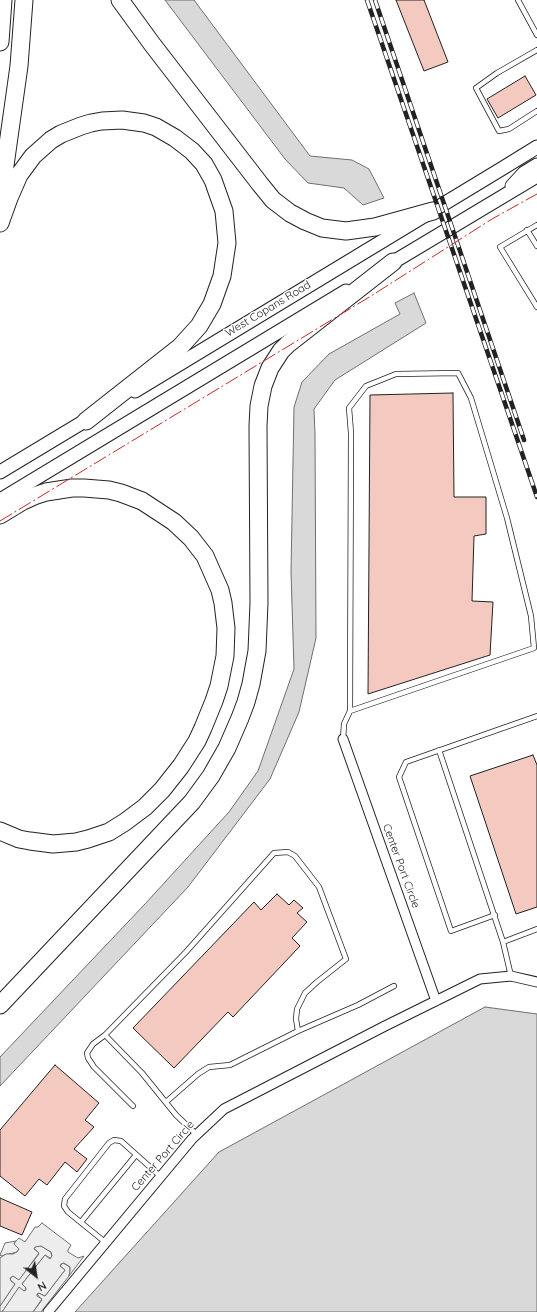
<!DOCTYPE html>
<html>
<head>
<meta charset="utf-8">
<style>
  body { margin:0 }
  #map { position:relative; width:537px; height:1312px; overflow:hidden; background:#fff; font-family:Quicksand,sans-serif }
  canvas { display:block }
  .north { position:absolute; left:16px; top:1256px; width:40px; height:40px; -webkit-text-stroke:3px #fff; paint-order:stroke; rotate:150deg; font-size:11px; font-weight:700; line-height:16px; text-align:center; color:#222 }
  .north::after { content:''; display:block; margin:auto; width:14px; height:18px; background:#222; clip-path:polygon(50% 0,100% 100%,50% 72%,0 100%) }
</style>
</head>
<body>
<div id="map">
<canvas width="537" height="1312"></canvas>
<div class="north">N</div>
</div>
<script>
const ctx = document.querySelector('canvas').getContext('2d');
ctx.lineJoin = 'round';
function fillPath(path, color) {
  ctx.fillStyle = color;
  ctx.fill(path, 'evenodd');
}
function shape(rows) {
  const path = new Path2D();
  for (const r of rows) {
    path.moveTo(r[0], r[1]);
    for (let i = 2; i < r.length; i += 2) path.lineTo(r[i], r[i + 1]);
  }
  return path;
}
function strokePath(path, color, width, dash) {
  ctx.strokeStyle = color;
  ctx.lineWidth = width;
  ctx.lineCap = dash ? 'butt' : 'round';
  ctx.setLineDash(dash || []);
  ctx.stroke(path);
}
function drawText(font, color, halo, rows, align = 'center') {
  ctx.font = font + ' Quicksand,sans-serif';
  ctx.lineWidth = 3;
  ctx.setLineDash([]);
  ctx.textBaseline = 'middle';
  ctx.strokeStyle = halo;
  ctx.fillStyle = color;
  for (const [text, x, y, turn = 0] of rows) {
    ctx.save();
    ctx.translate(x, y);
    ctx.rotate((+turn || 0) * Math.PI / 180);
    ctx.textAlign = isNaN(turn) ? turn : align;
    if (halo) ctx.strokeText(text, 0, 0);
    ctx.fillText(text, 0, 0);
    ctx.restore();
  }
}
const green = shape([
  [16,1241,14,1244,19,1249,17,1252,1,1256,0,1255,5,1243,16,1241],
  [38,1245,41,1246,51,1252,52,1258,50,1258,45,1255,22,1284,26,1288,26,1290,24,1291,19,1288,2,1312,0,1312,0,1306,15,1284,11,1281,10,1278,13,1276,19,1279,39,1254,34,1248,38,1245],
  [63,1263,70,1267,70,1272,69,1276,41,1312,33,1312,42,1300,37,1294,39,1293,45,1296,65,1270,60,1266,63,1263]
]);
const parking = shape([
  [42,1223,71,1245,68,1250,68,1252,78,1258,84,1256,69,1276,70,1271,70,1267,64,1263,61,1264,60,1266,65,1270,45,1296,39,1293,37,1294,37,1296,42,1299,33,1312,2,1312,19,1287,24,1291,26,1290,26,1288,22,1284,45,1255,50,1259,52,1256,51,1252,41,1246,35,1247,34,1249,39,1253,19,1280,13,1276,10,1278,11,1281,15,1284,0,1306,0,1258,6,1254,13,1254,17,1252,19,1249,14,1244,16,1241,19,1238,25,1242,35,1227,38,1227,42,1223]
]);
const water = shape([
  [165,0,194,0,310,156,352,160,369,169,384,198,363,205,344,188,308,183,285,159,165,0],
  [414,293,426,323,335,380,314,409,315,434,316,638,299,712,270,779,188,887,0,1086,0,1057,145,904,229,812,258,771,294,669,291,572,294,407,302,382,329,354,400,314,395,303,414,293],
  [485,1007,537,1014,537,1312,75,1312,219,1152,485,1007]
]);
const building = shape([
  [396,0,424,0,448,62,424,71,396,0],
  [525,76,536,95,498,118,487,99,525,76],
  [453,393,454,497,486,497,486,534,474,536,472,601,493,602,490,655,368,694,370,395,453,393],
  [533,755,537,765,537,907,516,914,470,776,533,755],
  [277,894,289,905,294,900,303,908,297,913,307,922,292,938,300,946,233,1017,228,1012,174,1068,133,1028,254,902,261,910,277,894],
  [55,1065,99,1103,85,1120,94,1127,74,1149,87,1159,77,1172,65,1162,47,1185,39,1179,25,1196,0,1176,0,1130,55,1065],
  [0,1198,32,1212,22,1235,0,1226,0,1198]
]);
const lane = shape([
  [518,0,537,35],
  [537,50,497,73,476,88,499,131,509,129,537,111],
  [537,225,500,247,537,307],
  [527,230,537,246],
  [343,739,344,724,350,711,351,433,349,408,366,386,396,374,458,373,471,398,507,518,531,616,534,648,350,711],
  [439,750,503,942],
  [495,915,451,931,399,777,406,762,537,716],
  [511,976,503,942,537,929],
  [105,1035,93,1044,87,1053,88,1058,94,1067,133,1106],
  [166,1102,198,1074,209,1067,230,1065,298,1031],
  [196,1134,176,1115,142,1073,105,1035,186,952,274,853,288,852,295,856,319,887,346,959,317,982,305,993,297,1009,296,1019,298,1031,358,1005,394,986],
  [81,1222,136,1155],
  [105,1242,68,1212,64,1206,65,1199,109,1143,114,1140,121,1141,160,1176]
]);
const street = shape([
  [343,739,436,1001],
  [48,1312,192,1139,224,1109,385,1026,480,979,511,976,537,982]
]);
const secondary = shape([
  [512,186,524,173,537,165],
  [385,267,537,176],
  [135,391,503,168,537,147],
  [0,472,93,416],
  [0,500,346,291]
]);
const highway = shape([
  [120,0,152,44,260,184,273,200,290,213,305,221,322,228,346,231,375,227,433,211],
  [0,42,3,0],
  [0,201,19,66,24,0],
  [0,223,9,198,19,175,33,156,51,140,61,134,81,126,91,123,102,121,122,120,144,123,156,127,175,138,192,151,204,164,213,180,224,211,227,243,222,276,212,304,199,326,180,347,86,421],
  [0,515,23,501,34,496,46,492,72,488,84,488,109,490,121,493,142,501,174,522,191,538,205,556,220,590,223,603,226,628,225,656,219,686,214,701,203,728,197,741,181,766,162,790,145,807,125,822,109,832,88,839,76,842,53,844,30,841,19,839,0,831],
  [0,1005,192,802,211,776,227,748,240,718,246,702,251,684,257,651,259,603,258,426,259,406,263,386,270,368,281,351,288,344,393,262]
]);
const rail = shape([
  [367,0,537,497],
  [375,0,524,440]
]);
const power = shape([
  [0,521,371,296,492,219,537,194]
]);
const streetNames = [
  ["West Copans Road",268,309,-31],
  ["Center Port Circle",401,866,70],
  ["Center Port Circle",163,1156,-49]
];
fillPath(green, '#eee');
strokePath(green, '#6f6f6f', 1);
fillPath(parking, '#ededed');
strokePath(parking, '#6f6f6f', 1);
fillPath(water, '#d9d9d9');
strokePath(water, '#6f6f6f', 1);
fillPath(building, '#f3c9c0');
strokePath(building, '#222', 1);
strokePath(lane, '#222', 6);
strokePath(street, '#222', 11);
strokePath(secondary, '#222', 15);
strokePath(highway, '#222', 19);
strokePath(lane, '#fff', 4.5);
strokePath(street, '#fff', 9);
strokePath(secondary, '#fff', 13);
strokePath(highway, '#fff', 17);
strokePath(rail, '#222', 4.5);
strokePath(rail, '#fff', 3, [9]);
strokePath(power, '#c62828', 1, [14, 3, 2, 3]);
drawText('11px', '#222', '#fff', streetNames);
</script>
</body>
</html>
